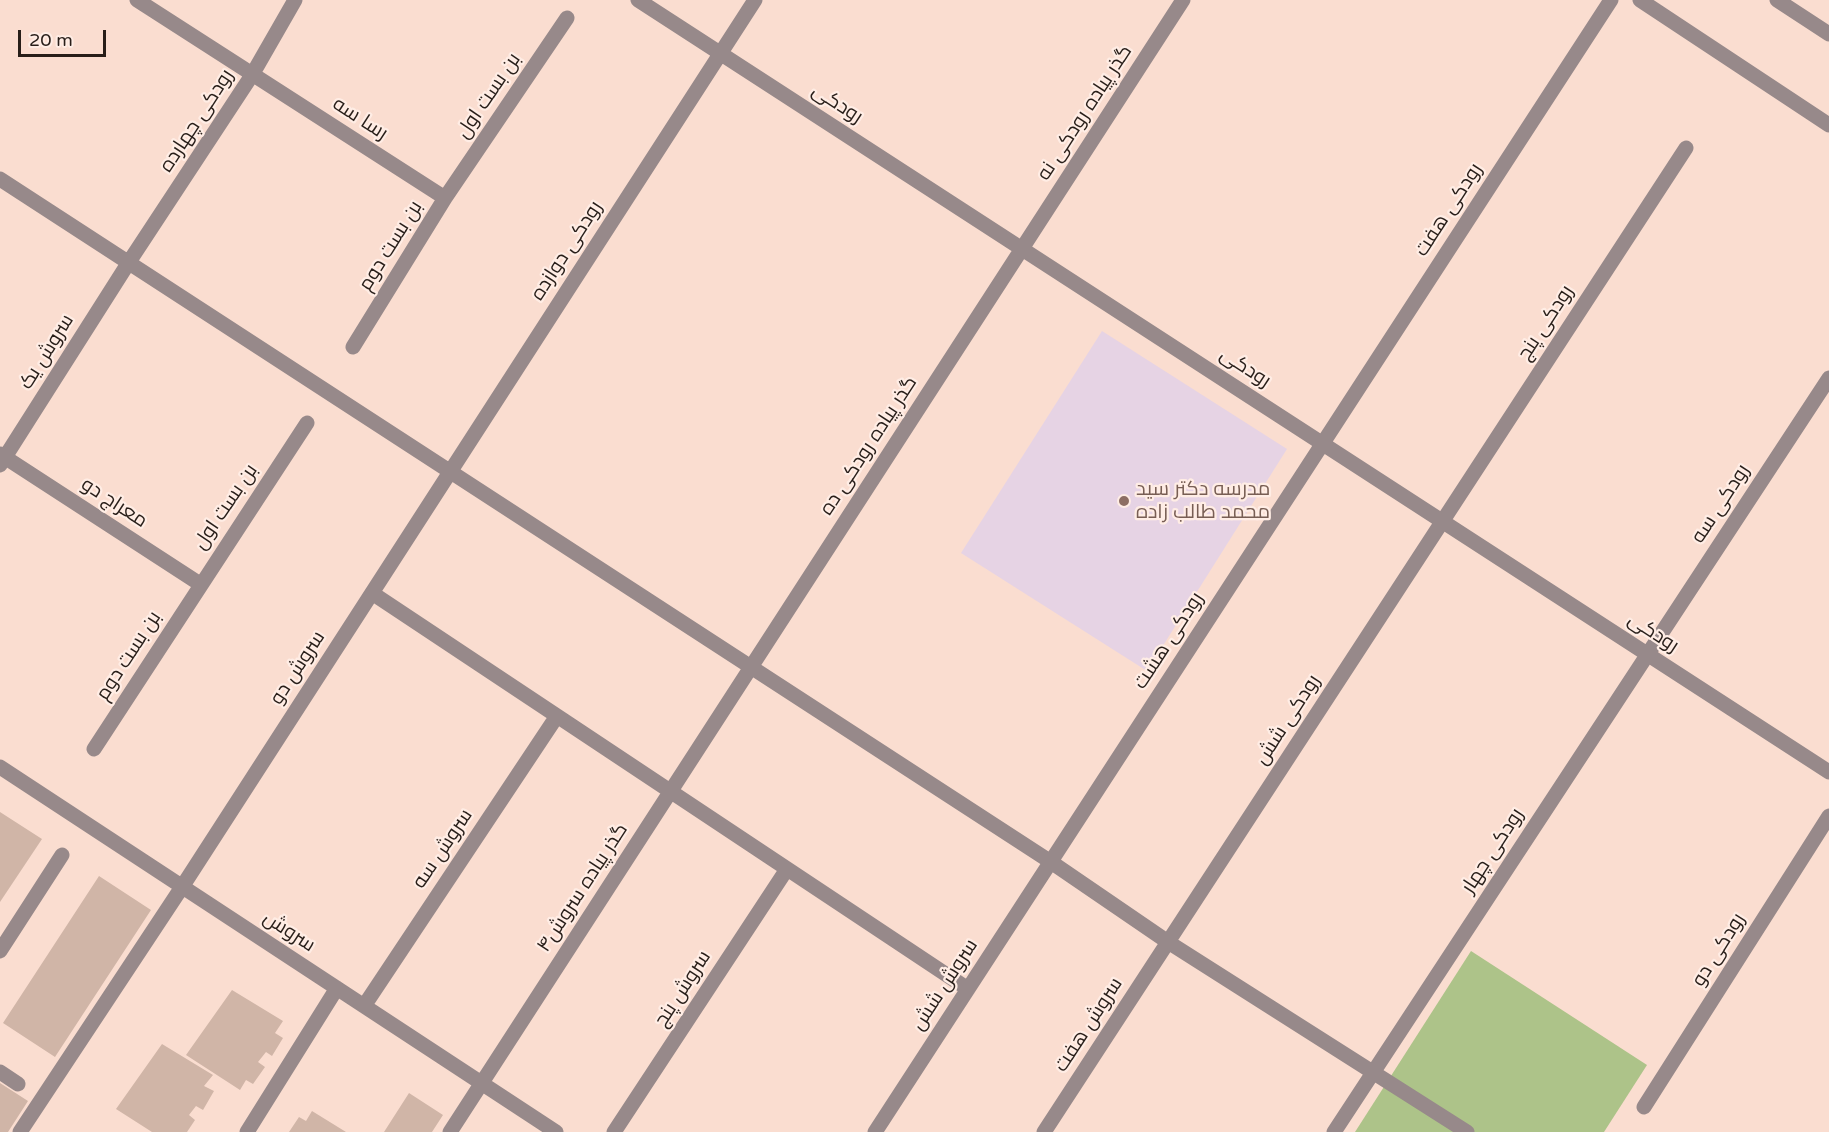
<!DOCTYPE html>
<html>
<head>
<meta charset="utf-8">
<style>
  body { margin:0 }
  #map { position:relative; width:1829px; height:1132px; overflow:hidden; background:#faddd0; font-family:"Varela Round",sans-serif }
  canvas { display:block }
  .scale { position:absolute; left:18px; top:30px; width:88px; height:27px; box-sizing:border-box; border:3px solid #281e19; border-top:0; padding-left:8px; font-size:18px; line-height:21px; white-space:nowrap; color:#281e19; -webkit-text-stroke:4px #ffede5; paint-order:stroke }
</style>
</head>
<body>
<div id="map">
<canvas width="1829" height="1132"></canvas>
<div class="scale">20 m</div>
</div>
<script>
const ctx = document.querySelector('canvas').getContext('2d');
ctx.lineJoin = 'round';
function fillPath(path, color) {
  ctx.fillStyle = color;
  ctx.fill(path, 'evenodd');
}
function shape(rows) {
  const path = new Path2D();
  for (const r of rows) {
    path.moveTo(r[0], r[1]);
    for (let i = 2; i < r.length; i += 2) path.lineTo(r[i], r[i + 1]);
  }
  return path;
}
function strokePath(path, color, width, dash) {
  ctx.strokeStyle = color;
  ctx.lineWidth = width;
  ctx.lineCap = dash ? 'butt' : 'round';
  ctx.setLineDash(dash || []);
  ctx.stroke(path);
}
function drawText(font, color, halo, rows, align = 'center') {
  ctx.font = font + ' "Varela Round",Cairo,sans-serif';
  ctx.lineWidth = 4.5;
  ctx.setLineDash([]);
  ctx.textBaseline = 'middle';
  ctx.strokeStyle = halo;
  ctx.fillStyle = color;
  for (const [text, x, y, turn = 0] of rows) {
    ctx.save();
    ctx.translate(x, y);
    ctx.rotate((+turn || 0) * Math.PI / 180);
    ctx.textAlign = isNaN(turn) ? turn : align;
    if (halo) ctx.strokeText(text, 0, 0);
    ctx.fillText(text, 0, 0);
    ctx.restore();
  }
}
const education = shape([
  [1102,331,1287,449,1147,671,961,553]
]);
const green = shape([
  [1471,951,1647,1065,1604,1132,1355,1132]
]);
const building = shape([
  [0,812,42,839,0,902],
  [99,876,151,910,55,1057,3,1023],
  [232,990,283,1021,275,1033,283,1038,272,1056,266,1052,258,1062,265,1067,253,1084,246,1080,240,1090,186,1055],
  [162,1044,213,1075,204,1086,214,1091,203,1110,196,1106,189,1115,195,1120,187,1132,152,1132,116,1109],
  [0,1083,28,1101,8,1132,0,1132],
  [409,1093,443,1115,432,1132,384,1132],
  [312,1111,346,1132,289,1132,299,1117,306,1121]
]);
const minor = shape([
  [137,0,445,198],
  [638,0,1829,772],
  [1640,0,1829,125],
  [1777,0,1829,34],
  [0,179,1051,862,1168,942,1467,1132],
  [353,347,445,198,567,18],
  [0,454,200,584],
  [0,465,129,262,252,75,295,0],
  [372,593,968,989],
  [94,749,307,423],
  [0,767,556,1132],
  [0,951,62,855],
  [364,1006,557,716],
  [0,1072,18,1084],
  [1644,1107,1829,816],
  [20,1132,182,887,755,0],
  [247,1132,337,988],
  [450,1132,1183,0],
  [614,1132,787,869],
  [875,1132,1611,0],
  [1044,1132,1686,148],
  [1334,1132,1829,378]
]);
const markers = [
  [1124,501,6,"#8d6e63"]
];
const streetNames = [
  ["بن بست اول",489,96,-56],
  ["رودکی",837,104,33],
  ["گذر پیاده رودکی نه",1085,113,-57],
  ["رسا سه",360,119,33],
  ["رودکی چهارده",197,121,-57],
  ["رودکی هفت",1449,210,-57],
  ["بن بست دوم",391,246,-58],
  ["رودکی دوازده",567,251,-57],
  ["رودکی پنج",1546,323,-57],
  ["سروش یک",47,352,-58],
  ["رودکی",1245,368,33],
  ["گذر پیاده رودکی ده",869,446,-57],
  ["معراج دو",114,503,33],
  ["رودکی سه",1721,504,-57],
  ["بن بست اول",226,507,-56],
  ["رودکی",1653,633,33],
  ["رودکی هشت",1169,641,-57],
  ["بن بست دوم",129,656,-57],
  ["سروش دو",298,668,-57],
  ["رودکی شش",1288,720,-57],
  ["سروش سه",443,849,-56],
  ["رودکی چهار",1493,851,-57],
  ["گذر پیاده سروش۴",583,888,-57],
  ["سروش",289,932,33],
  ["رودکی دو",1719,950,-58],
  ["سروش شش",945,985,-57],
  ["سروش پنج",683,989,-57],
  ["سروش هفت",1089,1025,-57]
];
const educationNames = [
  ["مدرسه دکتر سید",1136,490],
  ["محمد طالب زاده",1136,513]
];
fillPath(education, '#e6d3e4');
fillPath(green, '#adc389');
fillPath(building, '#d0b5a7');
strokePath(minor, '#97898a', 15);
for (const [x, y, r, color] of markers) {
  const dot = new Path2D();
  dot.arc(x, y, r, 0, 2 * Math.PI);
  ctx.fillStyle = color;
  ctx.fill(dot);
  strokePath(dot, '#ffede5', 2);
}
drawText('20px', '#281e19', '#ffede5', streetNames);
drawText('20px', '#785e54', '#ffede5', educationNames, 'left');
</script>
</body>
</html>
